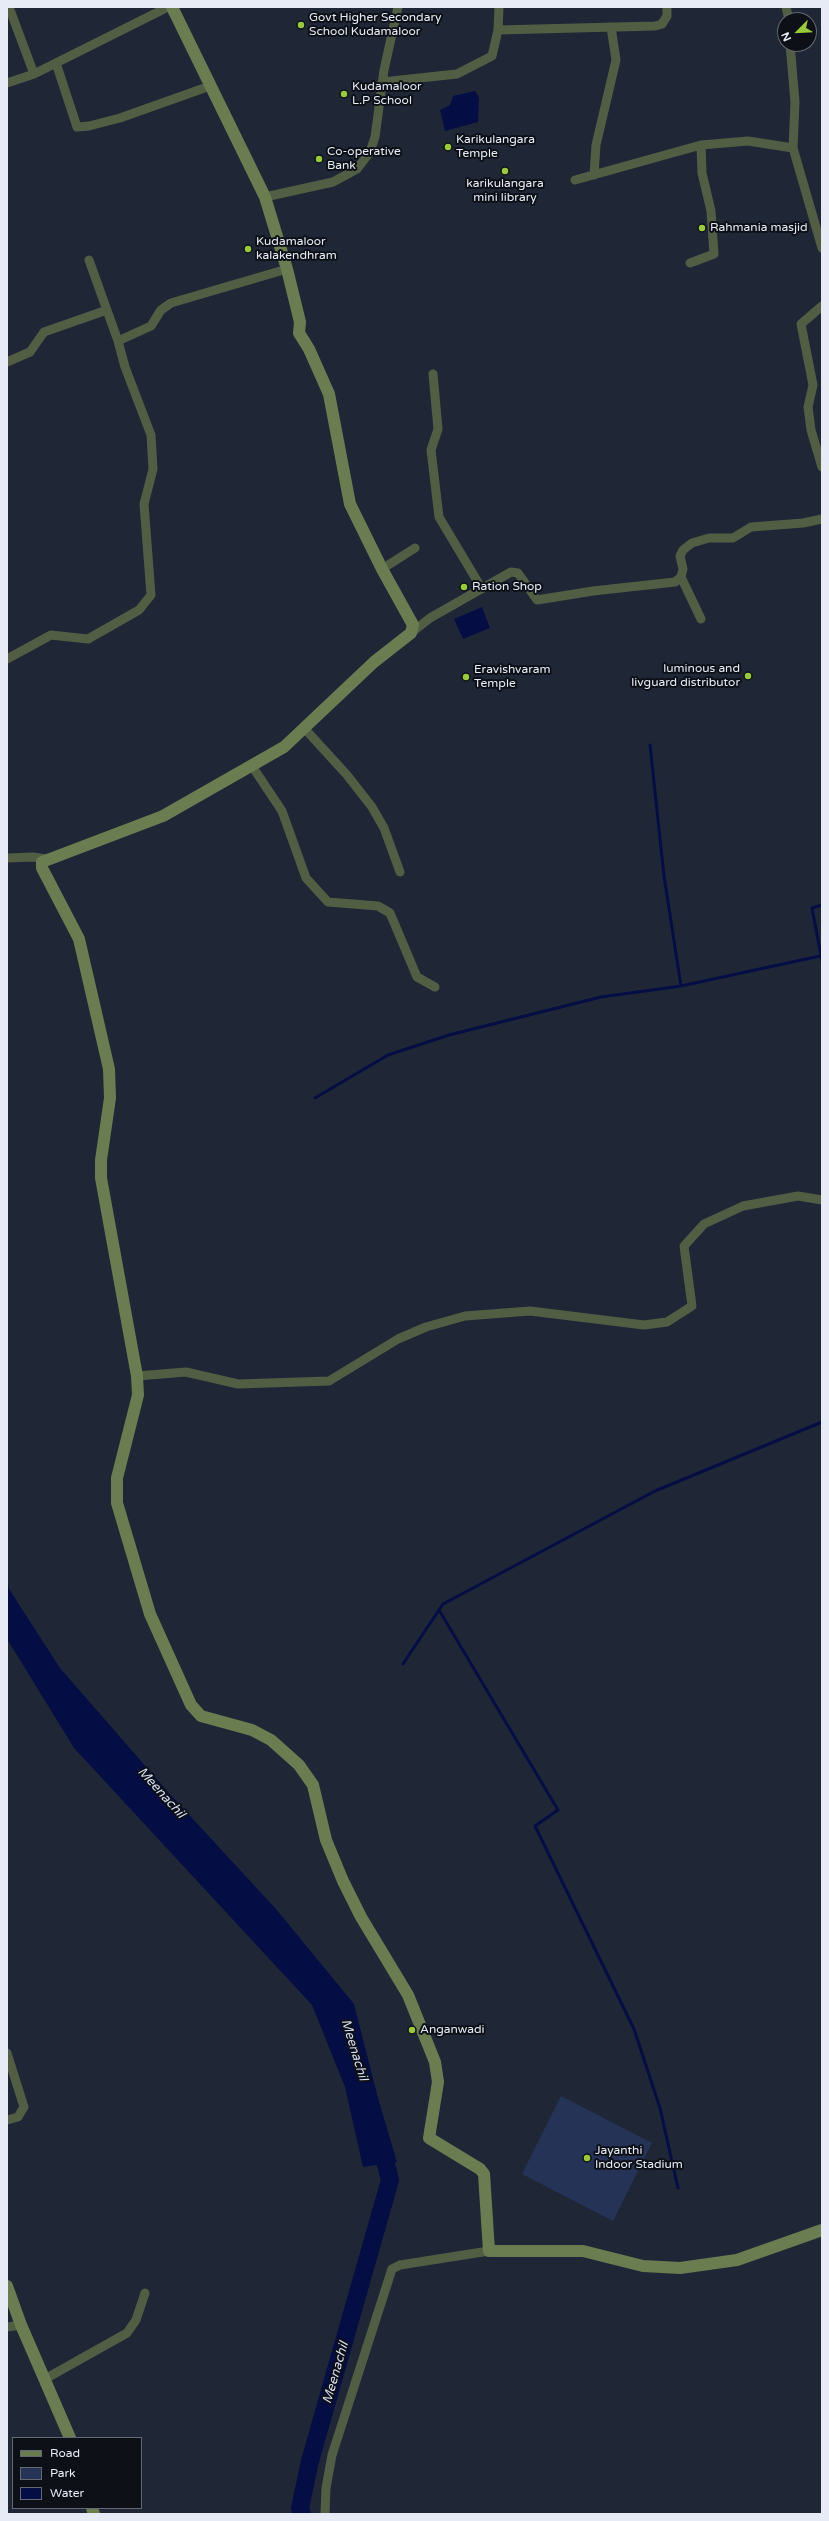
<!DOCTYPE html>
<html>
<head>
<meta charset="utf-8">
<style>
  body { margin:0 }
  #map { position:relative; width:829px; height:2521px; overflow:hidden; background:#1f2737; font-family:"Varela Round",sans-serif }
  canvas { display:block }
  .frame { position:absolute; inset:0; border:8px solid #e6ebf6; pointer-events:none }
  .legend { position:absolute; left:12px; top:2437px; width:130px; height:72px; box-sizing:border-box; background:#0d1017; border:1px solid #646870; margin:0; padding:5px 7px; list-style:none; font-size:12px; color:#e6ebf6 }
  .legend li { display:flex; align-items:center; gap:8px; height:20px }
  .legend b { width:20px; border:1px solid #646870 }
  .north { position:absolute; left:777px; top:12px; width:40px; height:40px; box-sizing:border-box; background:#0d1017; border:1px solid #646870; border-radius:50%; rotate:246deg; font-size:11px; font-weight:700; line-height:16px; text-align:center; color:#e6ebf6 }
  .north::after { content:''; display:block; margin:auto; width:14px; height:18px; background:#98cb37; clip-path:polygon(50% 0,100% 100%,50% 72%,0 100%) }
</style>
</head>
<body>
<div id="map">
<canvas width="829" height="2521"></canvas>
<div class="frame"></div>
<ul class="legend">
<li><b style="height:5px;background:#6a7d51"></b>Road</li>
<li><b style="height:11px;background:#253356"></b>Park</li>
<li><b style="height:11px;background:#040e44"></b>Water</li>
</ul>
<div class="north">N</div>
</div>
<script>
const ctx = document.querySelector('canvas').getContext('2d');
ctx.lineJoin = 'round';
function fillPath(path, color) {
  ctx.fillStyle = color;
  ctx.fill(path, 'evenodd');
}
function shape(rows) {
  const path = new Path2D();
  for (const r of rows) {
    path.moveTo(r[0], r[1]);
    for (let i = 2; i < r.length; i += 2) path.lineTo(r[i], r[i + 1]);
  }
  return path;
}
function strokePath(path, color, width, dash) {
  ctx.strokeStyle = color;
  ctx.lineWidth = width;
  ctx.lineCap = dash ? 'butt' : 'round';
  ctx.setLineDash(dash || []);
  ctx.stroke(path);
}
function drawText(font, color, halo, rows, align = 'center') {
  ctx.font = font + ' "Varela Round",sans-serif';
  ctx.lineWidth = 4;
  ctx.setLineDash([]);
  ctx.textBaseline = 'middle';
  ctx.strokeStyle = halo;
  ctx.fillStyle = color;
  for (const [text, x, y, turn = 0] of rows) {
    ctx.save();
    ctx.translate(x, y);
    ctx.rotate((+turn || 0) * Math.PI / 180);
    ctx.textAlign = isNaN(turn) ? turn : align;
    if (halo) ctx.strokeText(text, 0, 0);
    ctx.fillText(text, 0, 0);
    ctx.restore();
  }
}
const green = shape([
  [561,2096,652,2143,613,2221,522,2174]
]);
const water = shape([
  [475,91,479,98,478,122,445,131,440,110,450,105,453,96],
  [482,607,490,628,463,639,454,619],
  [7,1578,9,1589,60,1668,168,1792,276,1909,354,2004,378,2098,397,2162,363,2167,345,2087,312,2005,74,1748,7,1639]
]);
const stream = shape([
  [650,745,664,876,681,986],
  [822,905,812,908,822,961],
  [315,1098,388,1055,449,1035,601,997,681,986,820,956],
  [439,1610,558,1810,535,1826,634,2029,660,2108,678,2188],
  [403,1664,443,1604,655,1491,822,1422]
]);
const river = shape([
  [302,2514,300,2508,310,2461,390,2180,380,2141]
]);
const street = shape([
  [9,7,34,74],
  [786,7,789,20],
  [498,30,655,26,662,24,667,16,667,7],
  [56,63,77,127,89,126,120,118,210,86],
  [382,82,457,74,492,56,498,30,499,7],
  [7,83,34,74,168,7],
  [793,148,822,248],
  [594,175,596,145,616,60,611,27],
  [575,180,701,145],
  [265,197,333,182,357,169,370,152,375,137,384,70,398,7],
  [89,260,118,341],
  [690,263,714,254,711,211,702,173,701,145,748,141,793,148,795,102,790,44],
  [822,306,801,324,813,385,808,407,811,430,822,467],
  [7,362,30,352,44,332,107,310],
  [433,374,438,429,431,450,439,517,482,589],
  [382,569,415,548],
  [681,577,701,619],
  [411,633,430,618,511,572,518,573,537,600,593,591,675,582,681,577,683,569,680,556,683,550,692,543,709,538,733,538,751,527,803,523,822,519],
  [7,659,51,635,88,639,139,610,151,595,144,504,153,469,151,435,125,367,118,341,151,326,161,310,171,303,287,269],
  [305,729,347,775,372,807,384,828,400,872],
  [252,766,282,811,306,878,328,902,378,906,390,913,417,977,435,987],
  [7,858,33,857,46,859],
  [137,1376,186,1372,238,1384,329,1381,398,1339,426,1327,465,1316,530,1311,644,1325,667,1322,692,1306,684,1246,704,1224,743,1206,798,1196,822,1200],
  [7,2053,24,2107,18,2117,7,2120],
  [7,2327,21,2325],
  [45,2379,127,2333,136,2320,145,2293],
  [325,2514,326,2488,332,2455,392,2269,400,2265,489,2251]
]);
const secondary = shape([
  [172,7,265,197,287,269,300,322,299,333,309,349,329,394,350,504,382,569,413,625,411,633,374,662,284,747,163,816,42,862,42,868,79,939,109,1069,110,1098,101,1160,101,1178,137,1376,138,1395,117,1478,117,1503,150,1614,191,1705,201,1716,252,1730,271,1740,299,1765,313,1785,326,1840,343,1881,361,1917,408,1995,435,2062,438,2082,429,2138,480,2169,484,2174,489,2251,583,2251,643,2266,680,2268,737,2260,822,2230],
  [7,2286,21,2325,70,2438],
  [92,2508,94,2514]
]);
const markers = [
  [301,25,4,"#98cb37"],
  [344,94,4,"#98cb37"],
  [448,147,4,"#98cb37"],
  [319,159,4,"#98cb37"],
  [505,171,4,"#98cb37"],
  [702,228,4,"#98cb37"],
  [248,249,4,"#98cb37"],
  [464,587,4,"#98cb37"],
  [748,676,4,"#98cb37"],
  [466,677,4,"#98cb37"],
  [412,2030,4,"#98cb37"],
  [587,2158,4,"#98cb37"]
];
const poiNames = [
  ["Govt Higher Secondary",309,18],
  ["School Kudamaloor",309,32],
  ["Kudamaloor",352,87],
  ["L.P School",352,101],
  ["Karikulangara",456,140],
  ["Temple",456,154],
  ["Co-operative",327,152],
  ["Bank",327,166],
  ["karikulangara",505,184,"center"],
  ["mini library",505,198,"center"],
  ["Rahmania masjid",710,228],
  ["Kudamaloor",256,242],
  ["kalakendhram",256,256],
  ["Ration Shop",472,587],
  ["luminous and",740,669,"right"],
  ["livguard distributor",740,683,"right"],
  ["Eravishvaram",474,670],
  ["Temple",474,684],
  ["Anganwadi",420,2030],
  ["Jayanthi",595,2151],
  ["Indoor Stadium",595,2165]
];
const waterNames = [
  ["Meenachil",161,1793,48],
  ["Meenachil",354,2050,73],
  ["Meenachil",336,2373,-74]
];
fillPath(green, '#253356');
fillPath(water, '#040e44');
strokePath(stream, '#040e44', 3);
strokePath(river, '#040e44', 18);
strokePath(street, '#525e43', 9);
strokePath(secondary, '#6a7d51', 12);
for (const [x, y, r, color] of markers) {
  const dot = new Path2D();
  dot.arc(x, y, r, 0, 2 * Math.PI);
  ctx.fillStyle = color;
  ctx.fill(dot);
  strokePath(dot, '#0d1017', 1.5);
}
drawText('12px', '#e6ebf6', '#0d1017', poiNames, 'left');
drawText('italic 13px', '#d5ddef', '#0d1017', waterNames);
</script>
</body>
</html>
